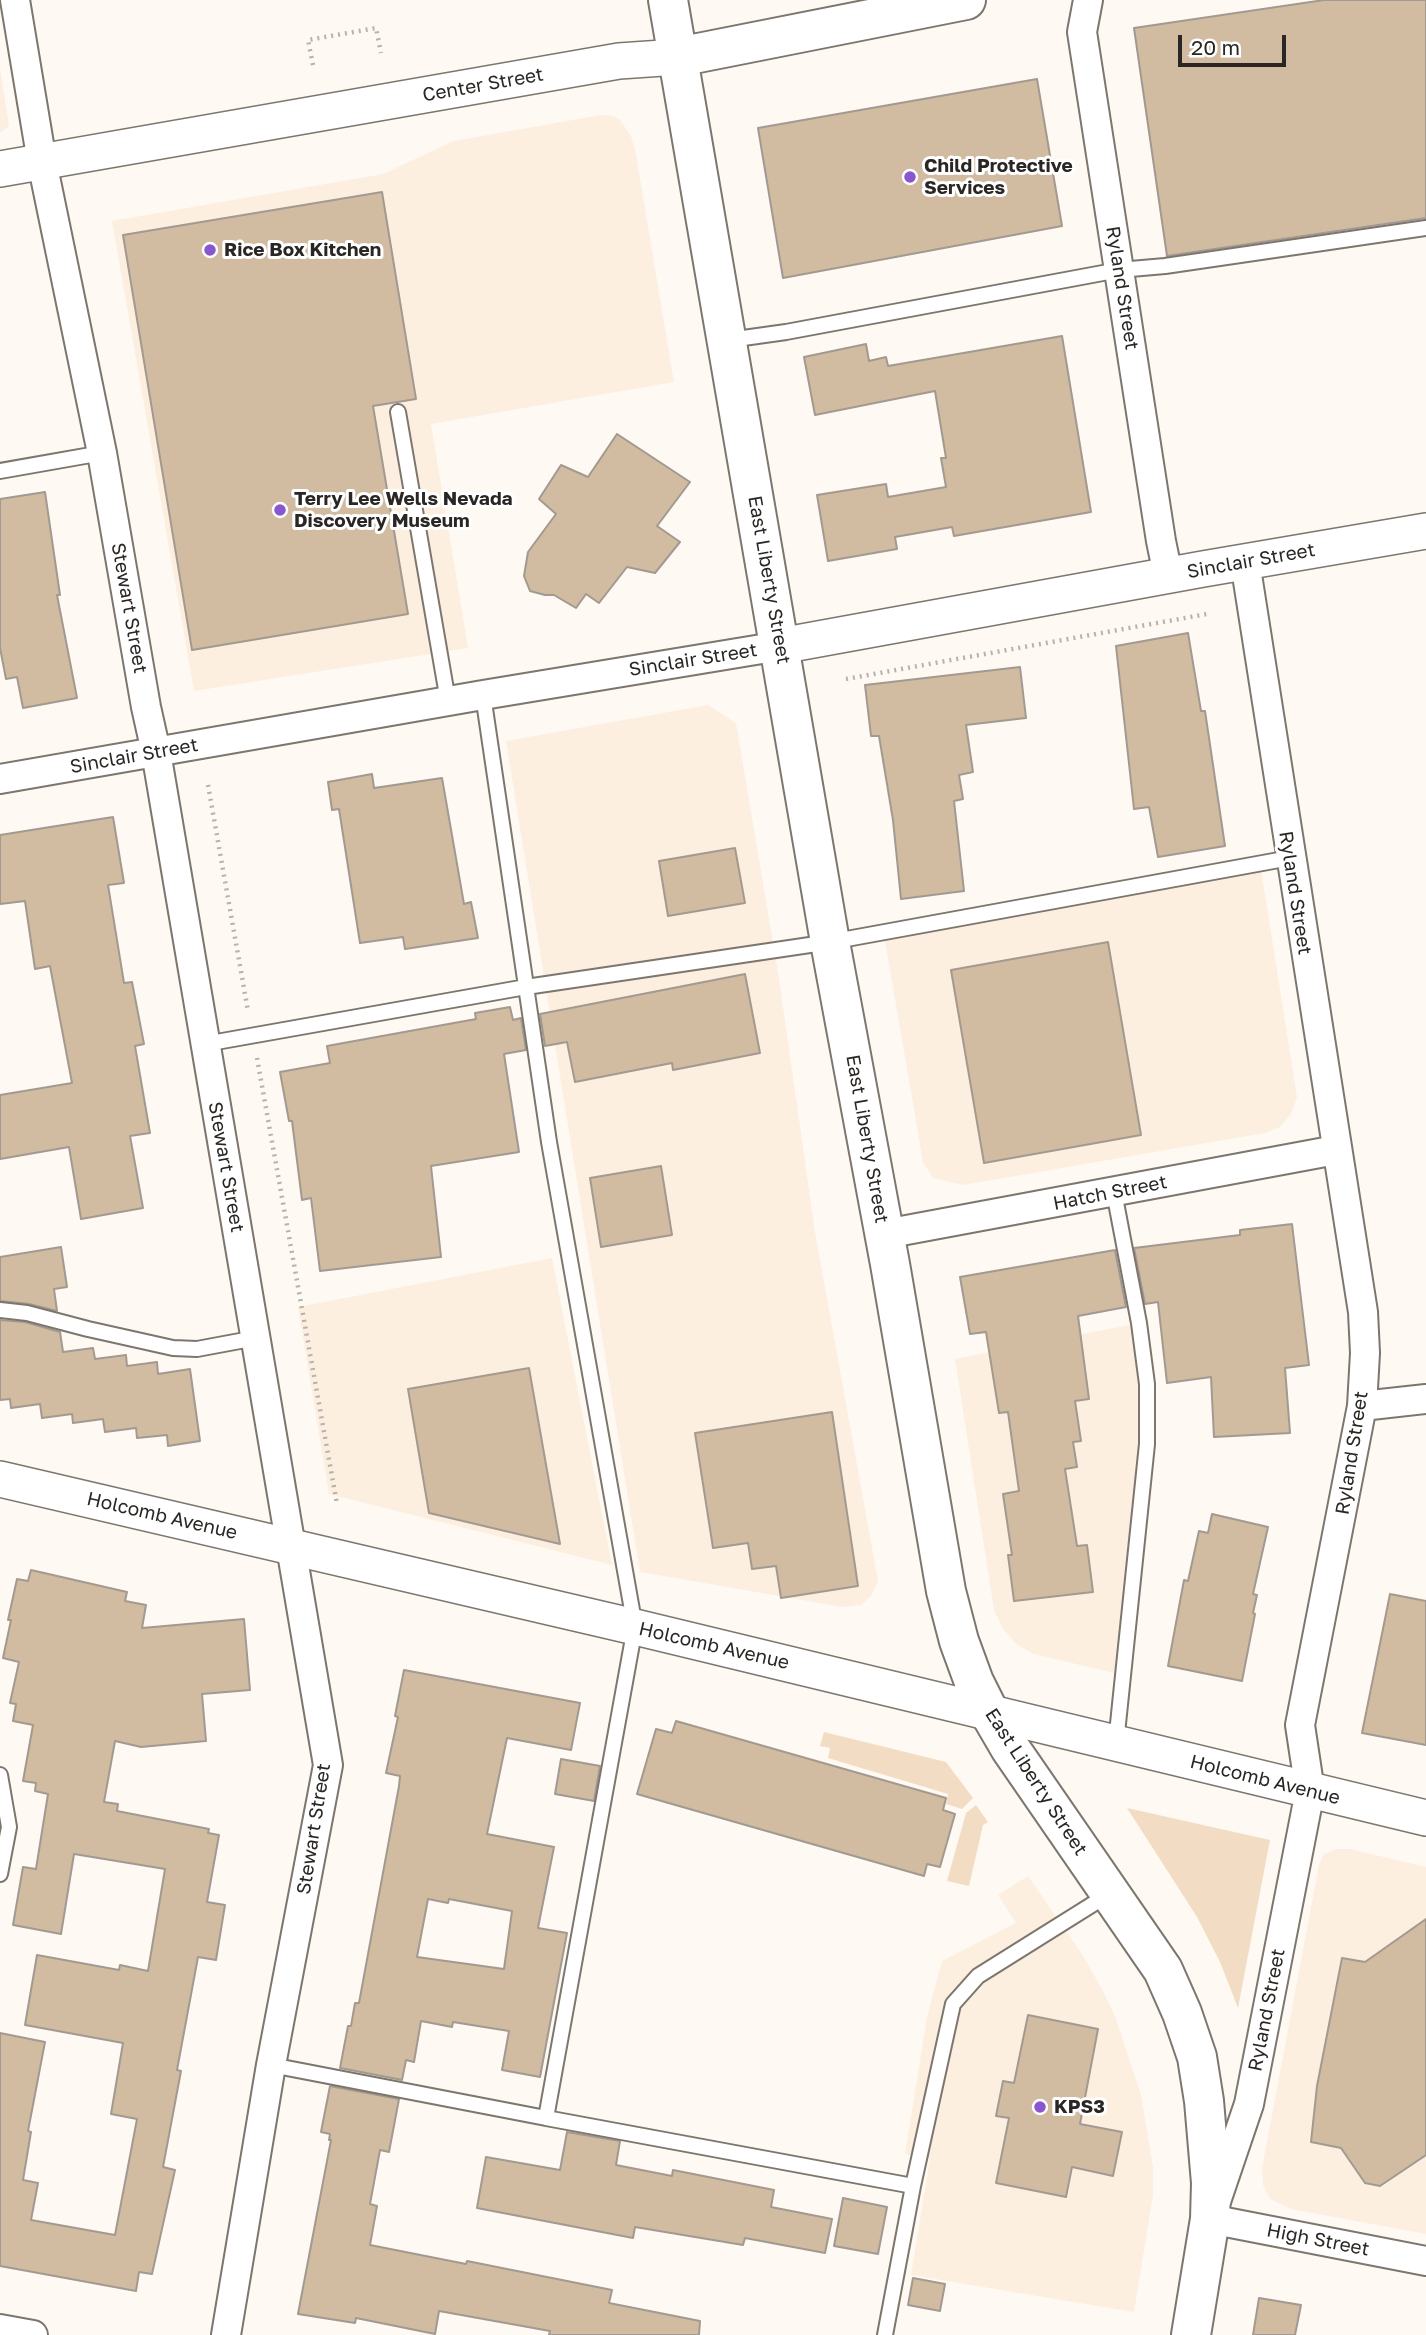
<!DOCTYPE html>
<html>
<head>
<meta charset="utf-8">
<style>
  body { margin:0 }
  #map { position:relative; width:1426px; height:2335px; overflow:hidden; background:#fef9f3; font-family:"Golos Text",sans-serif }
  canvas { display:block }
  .scale { position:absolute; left:1178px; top:35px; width:108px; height:32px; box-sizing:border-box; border:4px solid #292623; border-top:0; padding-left:9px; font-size:21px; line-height:24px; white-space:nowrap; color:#292623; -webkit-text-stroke:5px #fff; paint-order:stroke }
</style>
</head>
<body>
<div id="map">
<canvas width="1426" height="2335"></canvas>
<div class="scale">20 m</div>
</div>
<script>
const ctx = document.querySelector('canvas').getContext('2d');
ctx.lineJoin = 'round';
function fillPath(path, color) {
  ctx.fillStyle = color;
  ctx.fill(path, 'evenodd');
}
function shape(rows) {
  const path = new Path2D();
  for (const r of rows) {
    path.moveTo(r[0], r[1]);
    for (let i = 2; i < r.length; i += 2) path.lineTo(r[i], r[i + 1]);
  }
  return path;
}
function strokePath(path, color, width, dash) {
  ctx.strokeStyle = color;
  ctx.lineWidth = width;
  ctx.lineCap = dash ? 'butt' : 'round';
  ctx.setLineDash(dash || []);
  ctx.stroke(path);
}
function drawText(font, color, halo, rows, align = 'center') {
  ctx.font = font + ' "Golos Text",sans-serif';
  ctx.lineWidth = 6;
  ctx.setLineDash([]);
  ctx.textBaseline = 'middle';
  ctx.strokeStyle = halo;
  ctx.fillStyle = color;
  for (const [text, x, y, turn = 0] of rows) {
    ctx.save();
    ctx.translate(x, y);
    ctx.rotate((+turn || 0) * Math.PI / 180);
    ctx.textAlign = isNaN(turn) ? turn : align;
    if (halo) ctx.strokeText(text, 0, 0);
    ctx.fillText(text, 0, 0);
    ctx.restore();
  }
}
const built = shape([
  [0,68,9,126,0,133],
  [601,115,613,116,620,120,631,136,636,154,674,382,431,424,468,648,194,691,112,221,383,174,454,141],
  [708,705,736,723,778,972,815,1232,878,1581,871,1596,861,1605,843,1607,640,1572,506,741],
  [1260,863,1297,1097,1291,1114,1280,1127,1265,1133,963,1185,933,1178,923,1162,884,935],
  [552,1258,612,1565,329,1494,298,1307],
  [1139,1323,1147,1384,1123,1675,1033,1654,1016,1644,1003,1629,994,1610,955,1359],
  [1337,1849,1350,1849,1426,1867,1426,2234,1291,2209,1270,2199,1263,2185,1262,2168,1319,1865,1324,1854],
  [1028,1876,1084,1957,1104,1993,1116,2019,1141,2095,1153,2166,1153,2195,1134,2312,911,2275,930,2159,905,2154,927,2017,942,1961,1016,1923,998,1895]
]);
const green = shape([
  [824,1732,946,1762,973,1798,962,1809,946,1804,948,1794,828,1758,830,1748,820,1746],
  [976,1805,988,1822,983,1825,969,1886,947,1881,966,1813],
  [1127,1808,1270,1840,1238,2008,1220,1962,1197,1917]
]);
const building = shape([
  [1324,0,1426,0,1426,218,1167,256,1134,28,1324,0],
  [1037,79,1062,226,783,278,758,128,1037,79],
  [382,192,416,399,373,406,408,614,192,650,123,235,382,192],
  [1062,336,1091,512,954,536,952,527,895,537,897,549,828,561,817,495,886,484,888,497,946,487,941,458,946,458,935,391,815,415,804,357,866,344,869,361,886,357,888,366,1062,336],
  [617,434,690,482,657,526,680,542,655,573,627,567,599,603,586,594,576,608,554,595,545,595,530,591,524,576,528,552,556,514,539,499,561,465,588,477,617,434],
  [45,492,60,595,57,595,77,698,23,708,17,677,6,679,0,648,0,499,45,492],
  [1188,633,1201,711,1205,711,1225,846,1158,857,1149,807,1134,809,1116,646,1188,633],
  [1020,667,1026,718,966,725,973,772,959,775,963,799,954,801,964,891,901,899,893,820,879,736,871,736,865,685,1020,667],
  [372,774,374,788,442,778,464,904,471,902,478,938,405,949,403,937,360,943,339,809,332,810,328,782,372,774],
  [113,817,124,883,108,885,124,983,132,982,144,1044,135,1046,150,1133,130,1136,143,1208,81,1219,69,1147,0,1159,0,1095,72,1083,50,966,35,969,25,901,0,904,0,835,113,817],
  [735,848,745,903,668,916,659,861,735,848],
  [1108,942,1141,1135,984,1163,951,970,1108,942],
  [745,974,760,1053,673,1070,672,1063,575,1082,567,1042,545,1046,540,1014,745,974],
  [510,1007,513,1020,521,1018,526,1050,504,1054,519,1152,431,1166,441,1257,320,1271,311,1198,302,1200,292,1121,289,1121,280,1072,330,1063,327,1046,476,1019,475,1013,510,1007],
  [661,1166,672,1235,601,1247,590,1178,661,1166],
  [1292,1224,1309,1365,1285,1368,1290,1433,1214,1437,1211,1377,1167,1383,1158,1302,1145,1304,1134,1248,1240,1235,1240,1230,1292,1224],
  [61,1247,67,1287,54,1289,57,1311,29,1304,0,1301,0,1257,61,1247],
  [1115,1250,1126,1307,1078,1316,1089,1399,1075,1401,1081,1441,1073,1442,1077,1467,1065,1469,1077,1546,1087,1545,1093,1592,1014,1601,1008,1555,1012,1555,1003,1494,1019,1491,1008,1412,999,1413,986,1332,970,1334,960,1277,1115,1250],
  [0,1320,25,1322,60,1332,63,1352,93,1348,95,1359,126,1355,127,1366,157,1362,158,1374,190,1369,200,1441,168,1446,167,1435,137,1438,136,1428,105,1432,103,1419,73,1423,72,1414,42,1418,40,1404,11,1408,10,1399,0,1400,0,1320],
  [529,1368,560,1544,429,1513,408,1389,529,1368],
  [832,1412,858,1586,781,1598,776,1566,752,1569,748,1543,713,1548,695,1433,832,1412],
  [1212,1514,1268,1527,1253,1594,1257,1595,1253,1613,1255,1614,1242,1681,1168,1666,1184,1580,1188,1581,1199,1531,1208,1533,1212,1514],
  [31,1570,127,1592,125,1601,146,1605,142,1628,244,1619,250,1690,202,1694,206,1741,141,1747,115,1741,104,1802,118,1804,117,1811,209,1829,208,1833,219,1835,207,1902,225,1905,216,1960,198,1957,177,2070,181,2071,163,2167,175,2170,152,2274,139,2272,136,2291,0,2266,0,2033,45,2042,28,2131,31,2132,23,2180,38,2183,31,2220,115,2235,137,2119,111,2114,123,2043,25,2025,37,1955,119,1970,120,1965,148,1971,165,1869,74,1854,61,1934,13,1925,23,1867,36,1869,48,1794,35,1791,36,1783,23,1781,33,1725,13,1721,16,1704,10,1703,19,1662,3,1658,11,1620,8,1620,17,1579,28,1581,31,1570],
  [1390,1594,1426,1601,1426,1745,1362,1733,1390,1594],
  [404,1670,580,1703,571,1750,507,1738,487,1834,554,1847,538,1928,567,1933,540,2077,502,2070,509,2031,453,2022,452,2027,421,2021,414,2062,406,2060,402,2080,340,2068,348,2026,351,2026,355,2003,359,2003,399,1786,400,1776,386,1773,398,1717,395,1716,404,1670],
  [428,1899,448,1903,449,1899,512,1911,504,1969,417,1957,428,1899],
  [676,1721,946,1798,943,1810,955,1814,940,1867,927,1864,924,1876,637,1794,656,1729,672,1733,676,1721],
  [561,1759,600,1766,594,1801,555,1794,561,1759],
  [1426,1919,1426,2155,1380,2186,1365,2183,1341,2148,1311,2142,1317,2086,1342,1958,1365,1962,1426,1919],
  [1028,2015,1098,2029,1080,2124,1122,2132,1113,2176,1072,2167,1066,2197,996,2183,1009,2118,996,2116,1003,2081,1014,2083,1028,2015],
  [330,2086,399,2099,389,2152,380,2150,370,2204,377,2206,370,2245,466,2264,467,2261,612,2290,609,2303,700,2321,699,2335,549,2335,550,2331,439,2311,435,2334,356,2318,355,2323,298,2314,331,2140,329,2140,330,2134,321,2132,330,2086],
  [567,2132,620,2141,616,2165,672,2176,673,2170,774,2190,771,2207,832,2219,825,2253,745,2238,743,2245,635,2227,633,2238,477,2208,486,2157,560,2170,567,2132],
  [843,2198,887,2207,878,2254,834,2246,843,2198],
  [913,2278,945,2284,940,2311,908,2305,913,2278],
  [1259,2298,1301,2305,1295,2335,1253,2335,1259,2298]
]);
const path = shape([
  [313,65,308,40,376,28,381,53],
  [846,679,1207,614],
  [208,785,248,1011],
  [257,1058,337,1504]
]);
const service = shape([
  [729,340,786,332,1119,270,1165,266,1426,228],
  [398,412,448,701],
  [0,471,102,453],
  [483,695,549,1142,635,1627,546,2118,913,2186],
  [205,1044,526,987,830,942,1290,858],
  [1114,1192,1139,1323,1147,1384,1147,1444,1116,1743],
  [0,1310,27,1313,88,1329,173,1348,197,1349,256,1338],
  [0,1775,9,1827,0,1874],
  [271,2065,546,2118],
  [885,2335,913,2186,953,2004,978,1976,1109,1894]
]);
const minor = shape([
  [15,0,42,162,102,453,146,707,156,752,328,1765,271,2065,226,2335],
  [1088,0,1082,32,1161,541,1168,575],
  [1245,562,1363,1312,1365,1353,1362,1406,1300,1725,1310,1791,1249,2104,1210,2219,1426,2261],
  [0,779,483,695,780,646],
  [885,1234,1336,1150],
  [1362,1406,1426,1399],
  [0,2329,33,2335]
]);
const tertiary = shape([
  [0,169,619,61,678,57],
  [780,646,1203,569,1426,531],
  [0,1479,635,1627,1426,1818]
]);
const secondary = shape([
  [668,0,830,942,890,1264,946,1591,959,1641,974,1682,989,1712,1010,1748,1163,1970,1182,2013,1197,2057,1204,2101,1211,2183,1210,2219,1191,2335],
  [678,57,966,0]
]);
const markers = [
  [910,177,7,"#8a56ce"],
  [210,250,7,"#8a56ce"],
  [280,510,7,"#8a56ce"],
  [1040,2107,7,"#8a56ce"]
];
const streetNames = [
  ["Center Street",483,85,-10],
  ["Ryland Street",1122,288,81],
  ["Sinclair Street",1251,561,-10],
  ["East Liberty Street",769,580,80],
  ["Stewart Street",129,608,80],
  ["Sinclair Street",693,660,-9],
  ["Sinclair Street",134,756,-10],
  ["Ryland Street",1295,893,81],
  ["East Liberty Street",867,1139,80],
  ["Stewart Street",226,1167,80],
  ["Hatch Street",1110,1193,-11],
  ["Ryland Street",1352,1453,-81],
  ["Holcomb Avenue",162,1516,13],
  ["Holcomb Avenue",714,1646,13],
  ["Holcomb Avenue",1265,1780,14],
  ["East Liberty Street",1036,1782,57],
  ["Stewart Street",314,1829,-81],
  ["Ryland Street",1267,2010,-79],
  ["High Street",1318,2240,11]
];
const poiNames = [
  ["Child Protective",924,166],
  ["Services",924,188],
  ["Rice Box Kitchen",224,250],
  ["Terry Lee Wells Nevada",294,499],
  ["Discovery Museum",294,521],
  ["KPS3",1054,2107]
];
fillPath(built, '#fdefe0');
fillPath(green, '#f2ddc4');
fillPath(building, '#d1bba1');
strokePath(building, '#a29a91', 2);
strokePath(service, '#7d766e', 18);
strokePath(minor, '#7d766e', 32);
strokePath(tertiary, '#7d766e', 38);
strokePath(secondary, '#7d766e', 42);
strokePath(path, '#b6b2ad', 4.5, [2, 5]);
strokePath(service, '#fff', 14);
strokePath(minor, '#fff', 28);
strokePath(tertiary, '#fff', 35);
strokePath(secondary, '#fff', 38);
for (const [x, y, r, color] of markers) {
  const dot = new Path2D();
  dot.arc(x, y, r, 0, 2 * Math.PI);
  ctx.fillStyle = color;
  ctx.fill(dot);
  strokePath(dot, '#fff', 2.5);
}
drawText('19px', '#292623', '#fff', streetNames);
drawText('bold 19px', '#292623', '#fff', poiNames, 'left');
</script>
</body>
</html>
